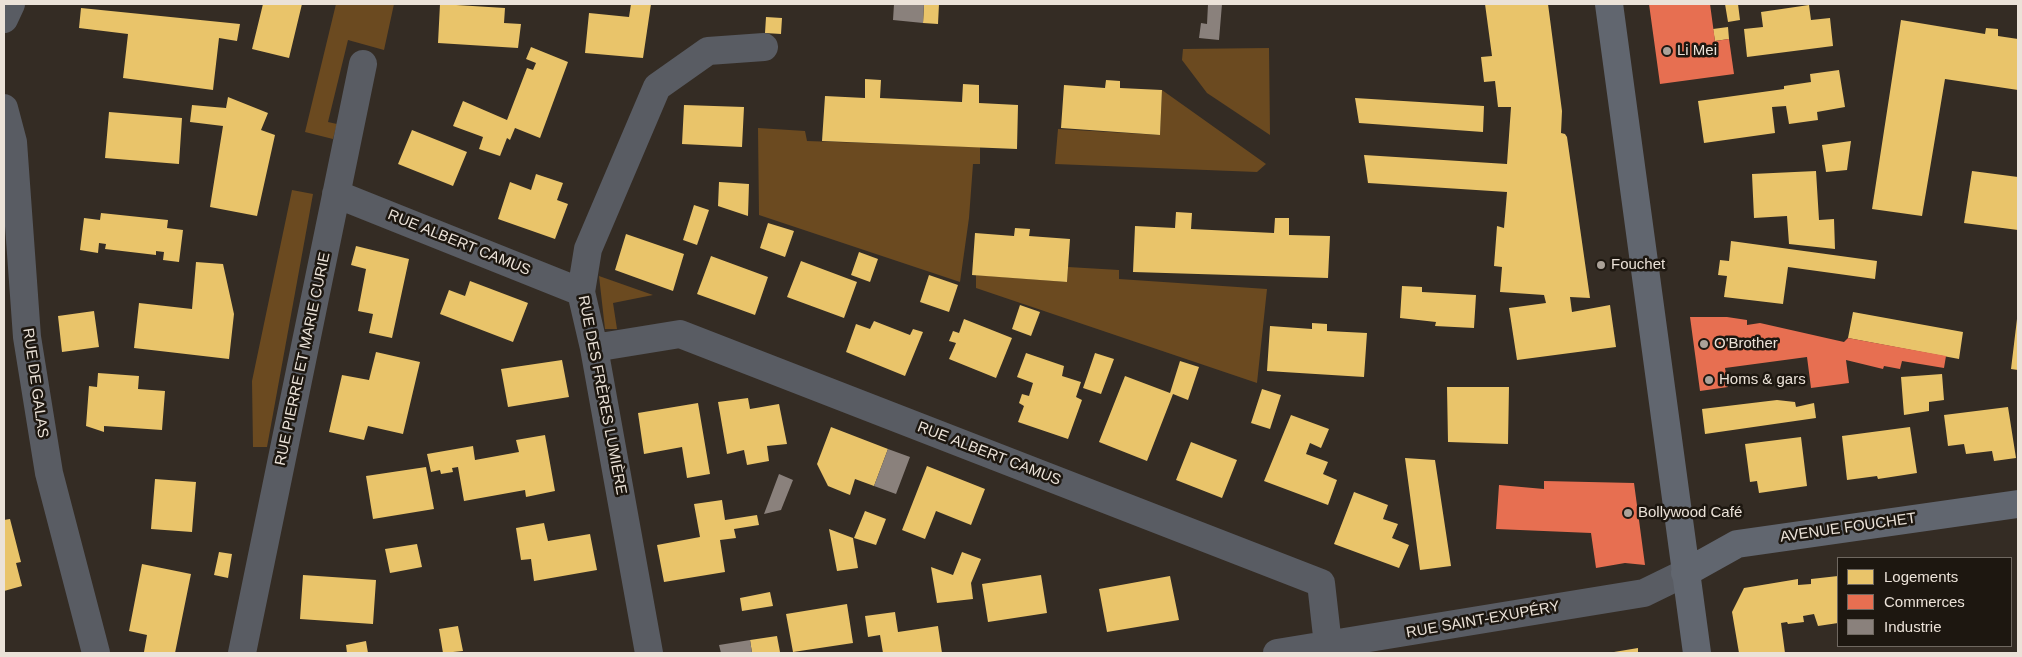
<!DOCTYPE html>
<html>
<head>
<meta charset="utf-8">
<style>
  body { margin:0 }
  #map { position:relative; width:2022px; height:657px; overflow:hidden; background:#342c24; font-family:Helvetica,sans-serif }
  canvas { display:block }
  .frame { position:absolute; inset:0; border:5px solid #ebe2d8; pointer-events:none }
  .legend { position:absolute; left:1837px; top:557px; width:175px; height:90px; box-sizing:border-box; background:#1d1710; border:1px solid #6f6860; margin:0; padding:6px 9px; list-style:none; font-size:15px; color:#ebe2d8 }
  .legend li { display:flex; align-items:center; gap:10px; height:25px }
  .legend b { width:25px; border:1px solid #6f6860 }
</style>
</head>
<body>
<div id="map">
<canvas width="2022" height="657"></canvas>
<div class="frame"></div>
<ul class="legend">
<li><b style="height:14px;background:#e9c46a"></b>Logements</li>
<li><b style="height:14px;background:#e76f51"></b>Commerces</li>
<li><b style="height:14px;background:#8a817c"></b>Industrie</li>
</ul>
</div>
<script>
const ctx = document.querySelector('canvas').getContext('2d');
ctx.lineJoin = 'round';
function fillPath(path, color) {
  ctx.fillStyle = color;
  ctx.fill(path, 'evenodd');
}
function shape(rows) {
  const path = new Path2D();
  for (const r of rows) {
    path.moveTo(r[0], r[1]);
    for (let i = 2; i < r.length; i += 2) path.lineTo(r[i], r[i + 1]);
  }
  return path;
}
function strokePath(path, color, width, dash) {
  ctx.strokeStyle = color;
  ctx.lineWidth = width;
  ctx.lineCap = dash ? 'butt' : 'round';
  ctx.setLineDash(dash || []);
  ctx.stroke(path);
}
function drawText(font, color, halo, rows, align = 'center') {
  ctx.font = font + ' Helvetica,sans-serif';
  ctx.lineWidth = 5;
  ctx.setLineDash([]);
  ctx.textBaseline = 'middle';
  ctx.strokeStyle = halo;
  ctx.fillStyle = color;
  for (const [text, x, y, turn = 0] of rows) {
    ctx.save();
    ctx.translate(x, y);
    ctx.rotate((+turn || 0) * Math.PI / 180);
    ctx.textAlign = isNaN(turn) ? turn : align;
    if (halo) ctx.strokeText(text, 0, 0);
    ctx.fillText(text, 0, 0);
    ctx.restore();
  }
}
const green = shape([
  [336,4,394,4,384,50,348,40,328,122,337,124,333,139,305,132],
  [1269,48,1270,135,1207,93,1182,60,1183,49],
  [1162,90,1266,164,1257,172,1055,164,1058,129,1160,135],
  [758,128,805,131,807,141,980,147,980,164,973,164,969,218,960,282,759,215],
  [292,190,313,194,267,447,253,447,252,381],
  [1068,267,1119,270,1119,279,1267,289,1257,383,976,288,976,275,1067,282],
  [599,276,653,295,613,303,617,329,605,329]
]);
const homes = shape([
  [263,4,302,4,289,58,252,49],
  [440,4,505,8,504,23,521,24,518,48,438,43],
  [631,4,651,4,643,58,585,53,589,13,629,17],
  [924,4,939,4,938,24,923,23],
  [1485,4,1548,4,1562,111,1561,133,1565,134,1567,137,1590,298,1570,297,1572,312,1610,305,1616,347,1517,360,1509,308,1546,303,1544,295,1500,292,1502,267,1494,266,1497,226,1504,228,1507,192,1368,183,1364,155,1507,164,1511,107,1498,107,1495,81,1484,82,1481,57,1492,56],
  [1725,4,1738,4,1740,20,1728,22],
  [1809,5,1811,20,1830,18,1833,46,1747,57,1744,29,1763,27,1761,12],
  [81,8,240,24,237,41,219,38,213,90,123,78,128,34,79,28],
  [766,17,782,18,781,34,765,33],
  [1901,20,1985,34,1986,28,1998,29,1998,36,2018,39,2018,90,1945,79,1922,216,1872,209],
  [1728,27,1729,39,1715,41,1713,29],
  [531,47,568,62,540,138,515,128,510,140,507,138,500,156,479,149,483,137,453,126,463,101,507,120,527,68,533,70,536,63,526,59],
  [1839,70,1845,107,1817,112,1818,120,1789,124,1786,106,1772,107,1775,133,1704,143,1698,101,1784,89,1784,86,1811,82,1810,74],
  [865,79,881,80,880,98,962,102,963,84,979,85,979,103,1018,105,1017,149,822,141,825,96,865,98],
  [1106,80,1120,81,1120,88,1162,90,1160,135,1061,128,1064,85,1105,88],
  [228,97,268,113,261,130,275,135,257,216,210,207,223,126,190,122,192,105,226,108],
  [1355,98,1484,106,1483,132,1359,123],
  [684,105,744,107,742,147,682,144],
  [109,112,182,118,179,164,105,158],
  [412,130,467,152,453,186,398,164],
  [1851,141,1847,170,1826,172,1822,145],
  [1816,171,1819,220,1834,219,1835,249,1789,244,1787,216,1754,218,1752,174],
  [1972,171,2018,177,2018,230,1964,223],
  [536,174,563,183,557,200,568,204,555,239,498,219,510,182,531,190],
  [719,182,749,184,748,216,718,206],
  [694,205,709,210,697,245,683,240],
  [1176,212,1192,213,1191,229,1274,233,1275,218,1289,218,1289,235,1330,236,1328,278,1133,272,1135,226,1175,228],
  [101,213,168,220,167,228,183,230,179,262,163,260,164,252,156,251,156,255,105,249,106,244,99,243,98,253,80,250,84,218,100,220],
  [768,223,794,231,785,257,760,248],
  [1015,228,1030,229,1029,236,1070,239,1067,282,972,275,975,233,1014,236],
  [626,234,684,254,673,291,615,270],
  [1731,241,1877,261,1875,279,1788,267,1783,304,1724,297,1727,276,1718,275,1720,260,1729,261],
  [356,246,409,259,392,338,369,333,373,314,358,311,366,269,351,265],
  [859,252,878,259,870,282,851,275],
  [711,256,768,277,755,315,697,294],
  [801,261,857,282,844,318,787,297],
  [196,262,223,264,234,314,229,359,134,348,139,303,192,309],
  [929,275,958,285,949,312,920,302],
  [470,281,528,303,513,342,440,314,449,290,465,296],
  [1402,286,1422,287,1422,292,1476,295,1474,328,1435,326,1436,322,1400,318],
  [1020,305,1040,312,1031,336,1012,329],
  [94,311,99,347,62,352,58,316],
  [1853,312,1963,332,1959,359,1848,338],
  [964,319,1012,338,996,378,949,359,956,343,949,341,953,331,959,333],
  [2017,319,2018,320,2018,370,2011,369],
  [874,321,910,335,913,329,923,332,905,376,846,352,856,324,870,329],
  [1312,323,1327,324,1327,331,1367,333,1364,377,1267,371,1270,326,1312,329],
  [376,352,420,362,403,434,368,426,364,440,329,432,342,375,369,380],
  [1026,353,1064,366,1062,376,1081,382,1076,397,1082,400,1068,439,1018,422,1024,406,1019,403,1022,394,1029,396,1033,383,1017,377],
  [1095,353,1114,359,1101,394,1083,388],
  [562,360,569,397,508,407,501,369],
  [1180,361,1199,367,1188,400,1173,394,1147,461,1099,442,1125,376,1170,393],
  [98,373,139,376,138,389,165,391,162,430,104,426,104,432,86,426,89,386,97,387],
  [1942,374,1944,400,1929,402,1929,411,1904,415,1901,377],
  [1447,387,1509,387,1508,444,1448,442],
  [1262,389,1281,395,1270,429,1251,423],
  [748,398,750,409,779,404,787,444,767,446,769,461,747,465,744,450,727,454,718,402],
  [1777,400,1795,402,1796,407,1814,403,1816,418,1705,434,1702,409],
  [698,403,710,474,687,478,682,447,644,454,638,413],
  [2008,407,2016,458,1994,461,1992,451,1966,454,1964,444,1948,446,1944,415],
  [1291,415,1329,429,1321,448,1310,443,1306,454,1328,462,1323,474,1337,480,1328,505,1264,481],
  [831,427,888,449,874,486,855,479,850,495,828,486,817,464],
  [1910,427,1917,473,1878,479,1877,476,1847,480,1842,436],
  [545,435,555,491,526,497,525,490,464,501,458,467,452,468,453,472,441,474,440,470,431,472,427,454,473,446,475,460,519,452,516,440],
  [1801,437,1807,486,1759,493,1757,481,1750,482,1745,444],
  [1191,442,1237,460,1222,498,1176,480],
  [1405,458,1435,460,1451,566,1420,570],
  [927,466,985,489,971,525,936,511,925,539,902,530],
  [426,467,434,509,373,519,366,476],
  [155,479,196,482,192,532,151,529],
  [1354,492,1388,505,1383,519,1398,524,1392,538,1409,545,1399,568,1334,544],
  [722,500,725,520,757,515,759,525,734,529,736,538,720,540,725,572,664,582,657,545,700,537,694,504],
  [865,511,886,519,876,545,854,538],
  [10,519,21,562,16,563,22,586,4,591,4,520],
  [544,523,548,541,590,534,597,570,534,581,531,559,521,560,516,528],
  [829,529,853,538,858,568,837,571],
  [417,544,422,567,390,573,385,549],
  [219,552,232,554,228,578,214,575],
  [962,552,981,559,971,583,973,599,937,603,931,567,953,575],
  [142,564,191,574,175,653,144,652,147,635,129,631],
  [303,575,376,580,373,624,300,619],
  [1041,575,1047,613,988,622,982,584],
  [1170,576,1179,620,1107,632,1099,589],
  [1838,576,1838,623,1818,626,1814,614,1803,616,1804,622,1788,624,1787,622,1781,623,1785,653,1739,653,1732,612,1744,588,1798,579,1798,585,1811,584,1811,579],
  [770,592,773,606,742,611,740,598],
  [847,604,853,643,793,652,786,614],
  [895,612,898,632,938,626,942,653,883,653,880,635,868,637,865,616],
  [458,626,463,651,443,653,439,629],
  [777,636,780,652,752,653,750,640],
  [366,641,368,653,347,653,346,645],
  [1638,648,1638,653,1614,653,1614,652]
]);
const shops = shape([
  [1649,4,1710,4,1715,41,1729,39,1734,74,1660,84],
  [1690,317,1727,317,1747,320,1747,325,1760,323,1844,342,1848,338,1946,356,1944,368,1902,361,1900,369,1884,366,1883,369,1846,360,1849,383,1811,388,1807,357,1725,368,1728,387,1700,391],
  [1544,481,1634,483,1645,565,1625,563,1596,568,1591,533,1496,529,1499,485,1544,489]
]);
const industry = shape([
  [894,4,924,4,923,23,893,20],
  [1208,4,1222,4,1219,40,1199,38,1201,23,1207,24],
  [888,449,910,457,896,494,874,486],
  [779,474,793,480,781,510,764,514],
  [750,640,752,653,721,653,719,645]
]);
const street = shape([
  [4,19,11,4],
  [4,108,13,142,27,337,49,473,96,653],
  [336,194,581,292],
  [594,348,680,334,1321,583,1328,645],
  [242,653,363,64],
  [649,653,594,348,581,292,588,249,657,87,708,51,764,47],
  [1277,653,1644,593,1685,573]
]);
const secondary = shape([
  [1609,4,1697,653],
  [1685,573,1737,544,2018,504]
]);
const markers = [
  [1667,51,5,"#aba299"],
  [1601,265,5,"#aba299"],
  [1704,344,5,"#aba299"],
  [1709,380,5,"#aba299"],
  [1628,513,5,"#aba299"]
];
const poiNames = [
  ["Li Mei",1677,51],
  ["Fouchet",1611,265],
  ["O'Brother",1714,344],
  ["Homs & gars",1719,380],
  ["Bollywood Café",1638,513]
];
const streetNames = [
  ["RUE ALBERT CAMUS",459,243,22],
  ["RUE PIERRE ET MARIE CURIE",303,359,-78],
  ["RUE DE GALAS",35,383,82],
  ["RUE DES FRÈRES LUMIÈRE",602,395,79],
  ["RUE ALBERT CAMUS",989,454,21],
  ["AVENUE FOUCHET",1848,528,-8],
  ["RUE SAINT-EXUPÉRY",1483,620,-10]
];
fillPath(green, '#6b4a20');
fillPath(homes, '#e9c46a');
fillPath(shops, '#e76f51');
fillPath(industry, '#8a817c');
strokePath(street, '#595c63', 28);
strokePath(secondary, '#61666f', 28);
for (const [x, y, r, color] of markers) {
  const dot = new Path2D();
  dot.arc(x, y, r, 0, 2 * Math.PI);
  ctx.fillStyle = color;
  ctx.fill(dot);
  strokePath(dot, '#1d1710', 2);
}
drawText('15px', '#ebe2d8', '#1d1710', poiNames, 'left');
drawText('15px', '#ebe2d8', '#1d1710', streetNames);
</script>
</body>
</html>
